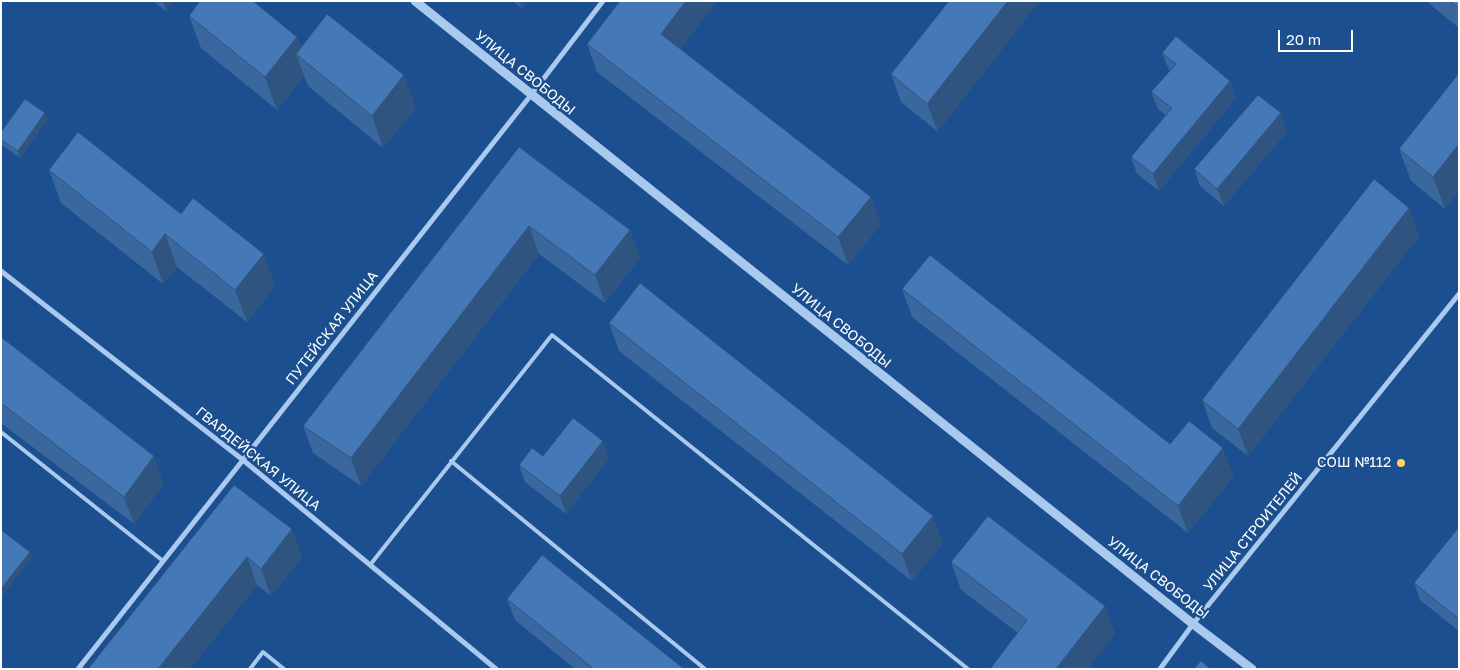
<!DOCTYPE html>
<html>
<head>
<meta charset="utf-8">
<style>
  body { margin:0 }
  #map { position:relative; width:1460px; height:670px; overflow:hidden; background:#1b4f8f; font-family:"Golos Text",sans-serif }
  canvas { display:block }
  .frame { position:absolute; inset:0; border:2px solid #fff; pointer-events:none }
  .scale { position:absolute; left:1278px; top:30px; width:75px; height:22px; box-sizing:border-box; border:2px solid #fff; border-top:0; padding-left:6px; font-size:15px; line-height:18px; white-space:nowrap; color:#fff; -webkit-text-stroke:4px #1b4f8f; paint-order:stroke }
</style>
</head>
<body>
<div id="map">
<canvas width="1460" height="670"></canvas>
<div class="frame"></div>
<div class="scale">20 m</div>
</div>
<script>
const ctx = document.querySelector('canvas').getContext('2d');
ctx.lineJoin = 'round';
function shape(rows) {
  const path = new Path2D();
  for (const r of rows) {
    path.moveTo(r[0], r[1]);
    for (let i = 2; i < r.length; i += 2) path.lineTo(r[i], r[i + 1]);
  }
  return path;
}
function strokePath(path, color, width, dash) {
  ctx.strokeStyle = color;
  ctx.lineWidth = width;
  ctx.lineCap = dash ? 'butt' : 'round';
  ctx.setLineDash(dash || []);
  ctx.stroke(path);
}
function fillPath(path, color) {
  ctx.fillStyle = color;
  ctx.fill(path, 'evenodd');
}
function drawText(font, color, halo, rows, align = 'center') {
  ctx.font = font + ' "Golos Text",sans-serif';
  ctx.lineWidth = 4.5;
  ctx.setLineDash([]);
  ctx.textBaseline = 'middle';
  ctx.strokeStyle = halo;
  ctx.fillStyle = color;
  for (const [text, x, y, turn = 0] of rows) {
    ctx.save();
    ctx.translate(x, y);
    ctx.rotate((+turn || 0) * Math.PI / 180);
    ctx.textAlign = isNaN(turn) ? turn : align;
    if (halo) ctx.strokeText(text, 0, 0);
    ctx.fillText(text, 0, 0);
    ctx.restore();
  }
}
const service = shape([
  [1,432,163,561],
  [451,461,705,669],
  [370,565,552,335,968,669],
  [250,669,263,652,284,669]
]);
const minor = shape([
  [1,271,243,460,496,669],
  [78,669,531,95,603,1],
  [1160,669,1193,624,1459,294]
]);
const tertiary = shape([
  [415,1,1193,624,1252,669]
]);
const wall = shape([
  [153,1,174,1,166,11],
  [513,1,527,1,522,8],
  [717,1,680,49,881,224,848,265,597,72,587,44],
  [949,1,938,132,901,102,891,74],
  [1426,1,1459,1,1459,28],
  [189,16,297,37,301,47,416,108,383,148,308,86,304,76,277,110,201,48],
  [1162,53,1230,81,1236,98,1159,191,1137,174,1131,157,1166,115,1158,109,1151,92,1170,71,1169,70],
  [1459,73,1459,191,1445,209,1411,181,1399,149],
  [48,119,20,158,1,144,1,132],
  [1287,131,1224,206,1200,186,1194,169],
  [519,147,630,230,640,258,605,303,539,254,361,486,313,453,303,426],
  [49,170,181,214,275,286,247,322,177,267,163,284,61,203],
  [1409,208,1419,236,1248,456,1212,428,1202,400],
  [902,289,1170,444,1234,476,1188,533,912,317],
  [609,323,943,543,912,581,619,351],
  [1,337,164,483,134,524,1,423],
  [603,441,609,458,566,514,525,482,519,465,543,456],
  [234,485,292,529,302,557,271,596,257,585,190,669],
  [1459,527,1459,631,1420,600,1414,583],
  [951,562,1105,606,1115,634,1018,633,961,590],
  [507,599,684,669,575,669,515,620]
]);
const shadedWall = shape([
  [163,1,174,1,166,11],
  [519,1,527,1,522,8],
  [686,1,717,1,671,61,661,34],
  [1008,1,1040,1,938,132,927,104],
  [297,37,307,63,296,54,304,76,277,110,265,77],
  [404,75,416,108,383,148,372,116],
  [1230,81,1236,98,1159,191,1153,174],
  [45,113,48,119,20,158,18,151],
  [1281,113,1287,131,1224,206,1217,189],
  [1459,144,1459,191,1445,209,1433,177],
  [871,197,881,224,848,265,838,237],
  [1409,208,1419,236,1248,456,1238,429],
  [529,226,539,254,361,486,351,458],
  [630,230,640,258,605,303,595,275],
  [165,234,177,267,163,284,152,252],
  [264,254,275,286,247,322,235,290],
  [603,441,609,458,566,514,560,496],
  [1223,448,1234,476,1188,533,1178,506],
  [154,456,164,483,134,524,124,497],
  [933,516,943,543,912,581,902,554],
  [292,529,302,557,271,596,261,569],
  [30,552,32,558,1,598,1,589],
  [247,557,257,585,190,669,158,669],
  [1105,606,1115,634,1088,669,1056,669]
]);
const building = shape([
  [200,1,253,1,297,37,265,77,189,16,200,1],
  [620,1,686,1,661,34,871,197,838,237,587,44,620,1],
  [949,1,1008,1,927,104,891,74,949,1],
  [1450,1,1459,1,1459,8,1450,1],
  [327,14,404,75,372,116,296,54,327,14],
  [1176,36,1230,81,1153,174,1131,157,1172,108,1151,92,1176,64,1162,53,1176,36],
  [1459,73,1459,144,1433,177,1399,149,1459,73],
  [1258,95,1281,113,1217,189,1194,169,1258,95],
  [25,99,45,113,18,151,1,140,1,132,25,99],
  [78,132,181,214,193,198,264,254,235,290,165,234,152,252,49,170,78,132],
  [519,147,630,230,595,275,529,226,351,458,303,426,519,147],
  [1374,179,1409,208,1238,429,1202,400,1374,179],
  [930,255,1170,444,1189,421,1223,448,1178,506,902,289,930,255],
  [640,283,933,516,902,554,609,323,640,283],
  [1,337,154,456,124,497,1,403,1,337],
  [573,418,603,441,560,496,519,465,532,448,543,456,573,418],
  [234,485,292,529,261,569,247,557,158,669,88,669,234,485],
  [988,516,1105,606,1056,669,990,669,1027,620,951,562,988,516],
  [1459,527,1459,619,1414,583,1459,527],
  [1,530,30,552,1,589,1,530],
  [542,555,684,669,594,669,507,599,542,555],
  [1201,661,1211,669,1194,669,1201,661]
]);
const markers = [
  [1401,463,5,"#ffd166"]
];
const streetNames = [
  ["УЛИЦА СВОБОДЫ",525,73,39],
  ["УЛИЦА СВОБОДЫ",841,326,39],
  ["ПУТЕЙСКАЯ УЛИЦА",332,328,-52],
  ["ГВАРДЕЙСКАЯ УЛИЦА",258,459,39],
  ["УЛИЦА СТРОИТЕЛЕЙ",1253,532,-51],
  ["УЛИЦА СВОБОДЫ",1158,578,38]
];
const poiNames = [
  ["СОШ №112",1391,463]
];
strokePath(service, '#a9c9ee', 4);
strokePath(minor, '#a9c9ee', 5);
strokePath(tertiary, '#a9c9ee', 9);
fillPath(wall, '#3a679d');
fillPath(shadedWall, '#305480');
fillPath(building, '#4478b7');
strokePath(building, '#305480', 1);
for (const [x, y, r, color] of markers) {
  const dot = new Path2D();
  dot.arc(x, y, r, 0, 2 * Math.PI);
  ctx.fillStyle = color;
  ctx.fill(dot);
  strokePath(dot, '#1b4f8f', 2);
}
drawText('14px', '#fff', '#1b4f8f', streetNames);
drawText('14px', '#fff', '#1b4f8f', poiNames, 'right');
</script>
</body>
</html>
